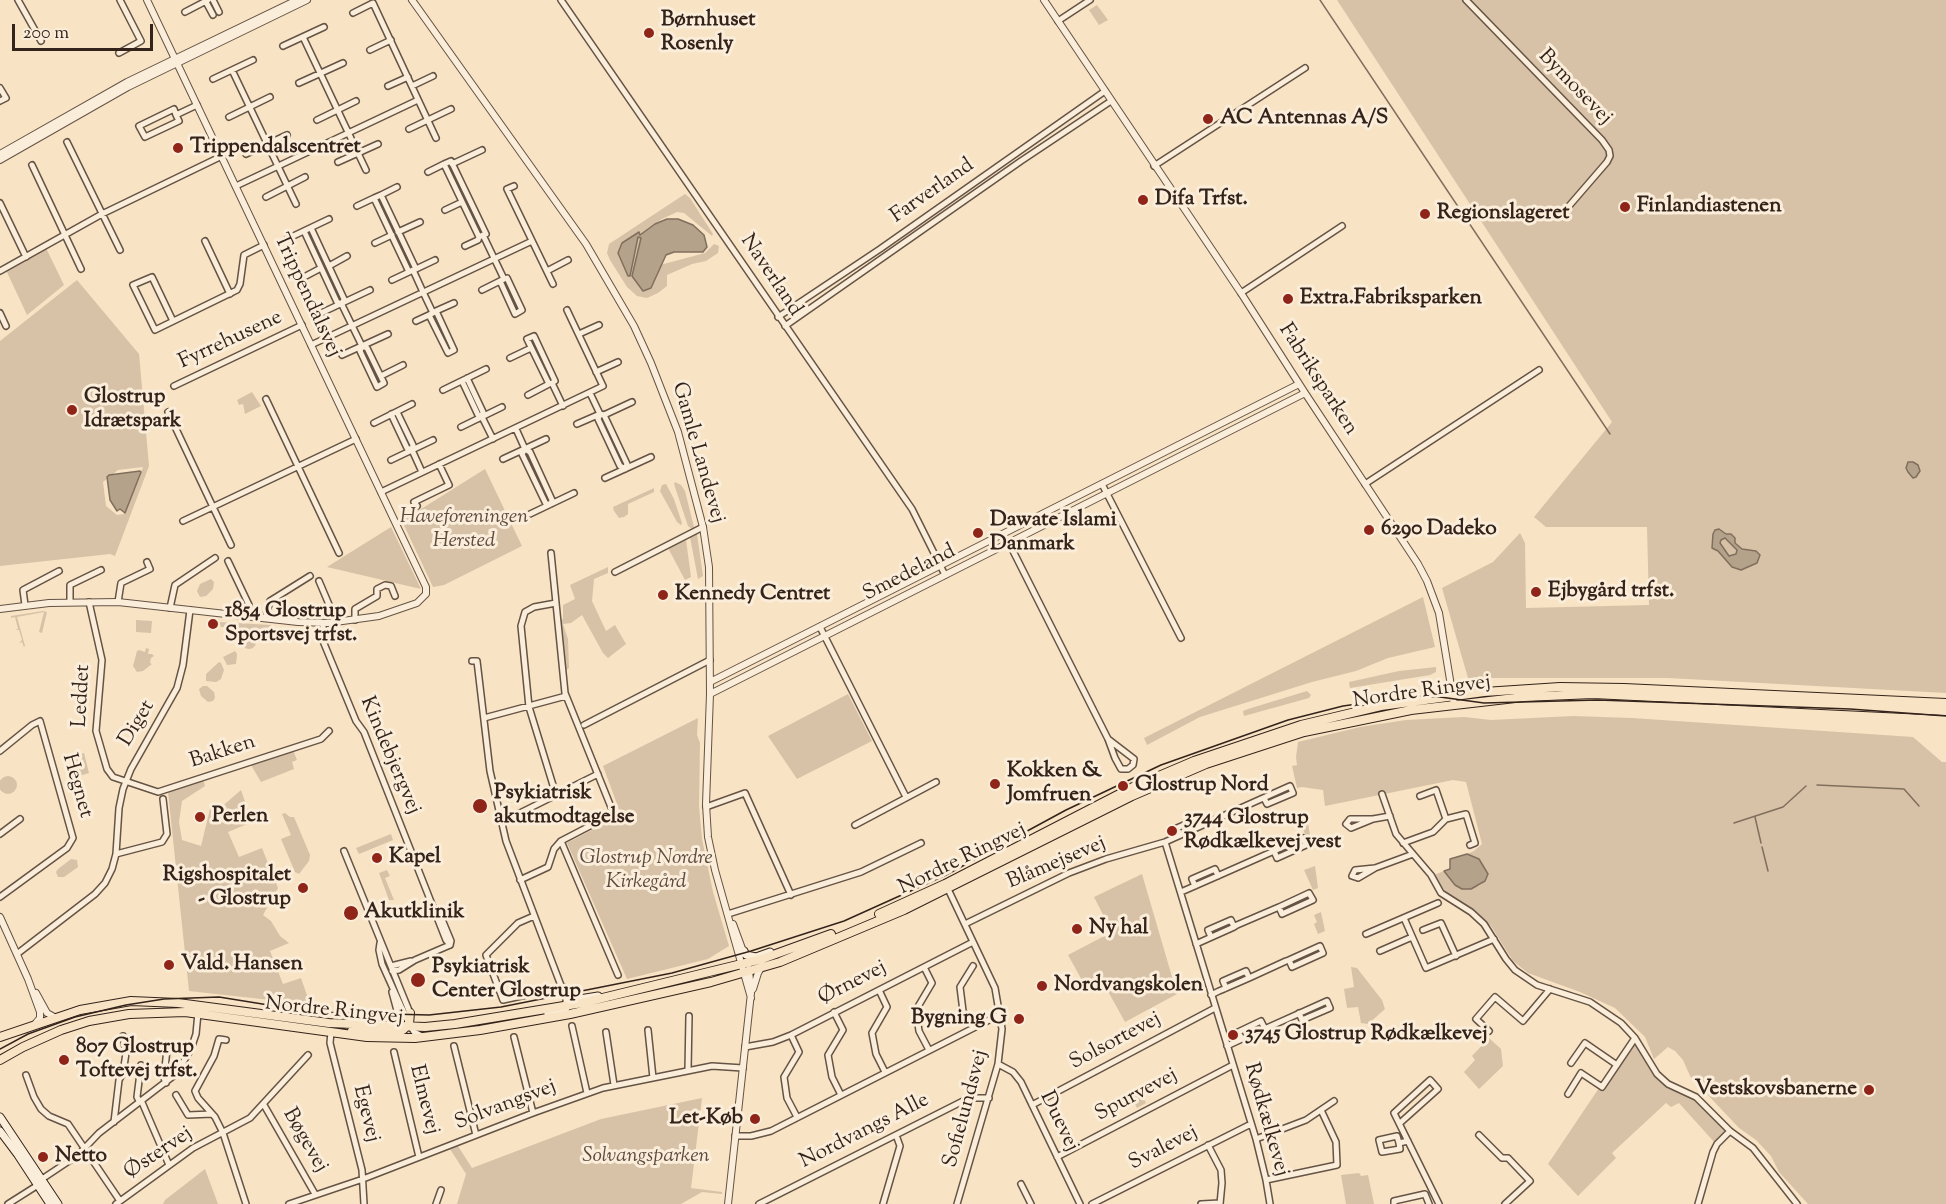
<!DOCTYPE html>
<html>
<head>
<meta charset="utf-8">
<style>
  body { margin:0 }
  #map { position:relative; width:1946px; height:1204px; overflow:hidden; background:#f8e3c4; font-family:"Sorts Mill Goudy",serif }
  canvas { display:block }
  .scale { position:absolute; left:12px; top:24px; width:141px; height:27px; box-sizing:border-box; border:3px solid #34231b; border-top:0; padding-left:8px; font-size:18px; line-height:21px; white-space:nowrap; color:#34231b; -webkit-text-stroke:4px #faedd9; paint-order:stroke }
</style>
</head>
<body>
<div id="map">
<canvas width="1946" height="1204"></canvas>
<div class="scale">200 m</div>
</div>
<script>
const ctx = document.querySelector('canvas').getContext('2d');
ctx.lineJoin = 'round';
function fillPath(path, color) {
  ctx.fillStyle = color;
  ctx.fill(path, 'evenodd');
}
function shape(rows) {
  const path = new Path2D();
  for (const r of rows) {
    if (r.length === 3) {
      path.moveTo(r[0] + r[2], r[1]);
      path.arc(r[0], r[1], r[2], 0, 2 * Math.PI);
      continue;
    }
    path.moveTo(r[0], r[1]);
    for (let i = 2; i < r.length; i += 2) path.lineTo(r[i], r[i + 1]);
  }
  return path;
}
function strokePath(path, color, width, dash) {
  ctx.strokeStyle = color;
  ctx.lineWidth = width;
  ctx.lineCap = dash ? 'butt' : 'round';
  ctx.setLineDash(dash || []);
  ctx.stroke(path);
}
function drawText(font, color, halo, rows, align = 'center') {
  ctx.font = font + ' "Sorts Mill Goudy",serif';
  ctx.lineWidth = 6;
  ctx.setLineDash([]);
  ctx.textBaseline = 'middle';
  ctx.strokeStyle = halo;
  ctx.fillStyle = color;
  for (const [text, x, y, turn = 0] of rows) {
    ctx.save();
    ctx.translate(x, y);
    ctx.rotate((+turn || 0) * Math.PI / 180);
    ctx.textAlign = isNaN(turn) ? turn : align;
    if (halo) ctx.strokeText(text, 0, 0);
    ctx.fillText(text, 0, 0);
    ctx.restore();
  }
}
const green = shape([
  [1337,0,1946,0,1946,693,1668,678,1468,678,1442,588,1493,562,1520,533,1525,543,1526,608,1649,605,1647,527,1546,527,1534,517,1612,422],
  [1097,5,1108,20,1099,25,1089,10],
  [685,194,690,198,713,234,712,236,684,213,677,212,662,219,640,235,638,233,622,243,630,275,638,236,641,238,632,276,657,276,660,265,705,253,714,244,719,246,718,253,706,261,692,264,667,275,667,286,658,293,647,298,637,296,627,287,610,260,607,253,609,244],
  [46,248,64,285,27,315,6,270],
  [77,280,139,354,149,466,115,556,110,554,0,566,0,341],
  [143,467,124,514,117,515,106,506,103,482,118,470],
  [252,392,261,406,245,414,243,404,239,405,237,400],
  [485,469,522,546,444,585,433,587,402,521],
  [675,482,681,485,685,491,694,527,692,529,688,526,674,484],
  [666,484,674,499,682,523,681,525,677,522,660,491,662,485],
  [654,488,654,492,628,504,628,514,624,517,619,518,614,511,613,507],
  [391,527,421,589,327,567],
  [697,534,703,576,698,579,690,537],
  [686,540,691,577,685,580,668,548],
  [608,567,608,573,594,579,592,601,606,631,615,625,626,644,608,658,603,653,582,615,571,623,563,624,568,639,569,668,564,672,559,621,563,619,563,605,575,599,570,585],
  [211,579,214,582,213,589,206,596,200,597,197,591,200,584],
  [1423,597,1435,647,1388,658,1356,671,1312,682,1200,717,1147,745,1144,738],
  [43,611,47,612,42,633,39,632,44,612,17,617,25,646,24,647,22,642,19,643,22,640,19,630,15,630,18,629,15,617,11,618,11,616],
  [136,620,152,621,151,633,136,632],
  [219,622,271,625,273,627,267,631,260,629,254,634,249,635,245,629,221,627],
  [249,642,7],
  [146,648,149,649,148,654,152,654,154,656,151,658,150,663,152,664,143,671,137,672,133,666,137,651,139,650,145,652],
  [235,651,237,654,236,664,227,665,223,657],
  [219,662,221,663,224,670,221,679,216,682,206,681,206,674],
  [1436,667,1436,672,1430,675,1350,688,1349,682,1399,671],
  [203,686,207,686,214,692,215,698,213,701,208,702,201,696,199,689],
  [1307,691,1311,695,1309,698,1244,716,1243,711,1248,709],
  [848,694,872,741,797,779,768,736],
  [1573,716,1632,718,1913,737,1942,762,1946,762,1946,1204,1808,1204,1779,1172,1771,1156,1756,1140,1739,1128,1690,1076,1683,1060,1675,1051,1668,1047,1654,1059,1645,1037,1615,1008,1580,992,1528,973,1513,961,1491,926,1478,914,1451,897,1439,884,1434,875,1444,871,1455,885,1479,886,1485,881,1488,874,1478,859,1467,854,1474,851,1482,844,1466,782,1453,780,1325,806,1323,790,1302,787,1297,788,1292,766,1297,765,1296,757,1298,742,1360,727,1406,720,1464,717,1491,720],
  [698,718,697,735,700,743,699,806,702,839,713,892,729,946,708,959,627,979,567,843,621,815,603,766],
  [293,750,297,760,292,762,294,769,261,782,251,765],
  [84,753,89,773,79,776,73,756],
  [8,785,9],
  [203,779,205,786,182,801,179,822,182,840,201,846,210,809,217,806,218,810,241,790,252,822,228,832,239,857,262,848,278,888,263,915,271,921,280,936,289,943,270,951,283,984,301,978,309,1001,306,1004,189,991,168,792],
  [285,813,290,817,294,817,310,855,309,861,299,874,295,872,281,839,291,835,282,814],
  [1303,813,1307,818,1310,835,1306,836,1297,816],
  [391,834,393,840,359,854,356,848],
  [71,859,77,860,78,867,64,877,58,877,56,872,58,869],
  [1315,866,1318,888,1313,890,1304,870],
  [387,870,390,876,385,878,394,900,389,900,379,873],
  [1142,874,1177,994,1125,1022,1104,984,1088,991,1068,955,1112,932,1094,897],
  [1321,912,1325,931,1318,934,1314,924,1317,922,1314,915],
  [1351,967,1357,968,1382,1000,1385,1009,1368,1024,1361,1023,1358,1007,1347,1008,1344,989,1354,987],
  [1489,1038,1501,1049,1503,1066,1479,1089,1464,1072,1475,1060,1472,1056],
  [1634,1043,1653,1074,1665,1085,1698,1102,1725,1131,1715,1143,1679,1103,1671,1107,1666,1103,1612,1153,1616,1158,1578,1196,1548,1164,1599,1088,1603,1089],
  [1138,1088,1146,1103,1137,1108,1129,1092],
  [702,1098,691,1188,722,1192,722,1194,702,1192,681,1204,457,1204,466,1174,450,1149,458,1146,472,1168,601,1119],
  [205,1169,218,1204,163,1204,165,1200],
  [1359,1173,1361,1176,1368,1175,1374,1204,1346,1204,1341,1175]
]);
const water = shape([
  [667,219,678,219,693,225,704,235,707,247,703,252,674,252,666,255,651,288,643,291,632,276,641,238,638,237,630,276,628,276,618,253,622,243,639,232,640,235,655,224,667,219],
  [1908,462,1913,462,1918,465,1920,471,1916,477,1913,478,1908,472,1906,468,1908,462],
  [140,471,141,472,125,513,120,509,117,511,110,500,107,477,109,475,140,471],
  [1719,529,1726,534,1731,534,1735,538,1735,543,1742,549,1756,551,1760,555,1757,563,1741,570,1732,567,1718,551,1712,548,1713,534,1715,530,1719,529],
  [1725,538,1737,550,1736,554,1729,556,1720,543,1721,540,1725,538],
  [1467,854,1479,859,1488,874,1485,881,1471,889,1462,889,1455,885,1444,871,1450,869,1450,859,1467,854]
]);
const stream = shape([
  [1320,0,1610,434],
  [1817,785,1904,789,1919,806],
  [1755,817,1761,843],
  [1734,823,1783,807,1806,786],
  [1762,847,1768,871]
]);
const minor = shape([
  [18,0,41,41],
  [205,0,213,15],
  [213,0,219,12],
  [561,0,912,509,945,575],
  [1466,0,1602,140,1609,150,1610,156,1607,162,1569,206],
  [185,12,208,0],
  [353,13,373,3,436,138],
  [1058,21,1090,0],
  [303,37,366,170],
  [283,46,324,27],
  [370,50,391,40],
  [119,53,141,41,120,0],
  [232,70,296,204],
  [213,79,253,60],
  [299,83,343,63],
  [388,86,408,77],
  [412,86,433,76],
  [0,88,6,98,0,101],
  [176,115,179,121,145,137,139,126,174,109,176,115,197,105],
  [229,117,270,97],
  [317,120,356,101],
  [409,129,451,109],
  [67,142,120,250],
  [246,154,287,135],
  [338,162,378,144],
  [452,164,482,150],
  [32,165,81,269],
  [1154,166,1305,68],
  [428,172,444,164],
  [236,186,418,100],
  [514,186,507,189,553,284],
  [381,195,397,187],
  [266,197,305,177],
  [0,203,26,257],
  [357,206,374,198],
  [445,210,462,202],
  [311,228,344,299,342,304,343,307,362,346,367,348,384,383,377,387,360,351,362,346],
  [304,231,337,302,342,304],
  [398,232,420,222],
  [483,235,479,237,444,164,451,161,486,234,483,235,504,279,507,278,522,310,515,314,500,281,504,279],
  [287,239,329,219],
  [205,241,230,294],
  [375,243,392,235],
  [465,246,478,240,479,237],
  [329,266,347,256],
  [416,269,435,260],
  [413,270,409,272,374,198,381,195,416,269,413,270,423,292,433,313,436,311,454,350,448,353,429,315,433,313],
  [0,271,102,214,222,156],
  [547,271,568,260],
  [304,277,321,268],
  [392,280,409,272],
  [482,290,500,281],
  [1241,293,1342,226],
  [436,311,454,303],
  [0,313,6,326],
  [321,313,370,290],
  [778,317,880,249,1105,91],
  [173,321,152,277,133,285,155,330,237,290,240,284,244,255,264,245],
  [416,321,429,315],
  [785,326,1021,161,1111,101],
  [579,334,599,325],
  [311,345,532,241],
  [342,355,388,334],
  [510,358,531,348],
  [596,372,618,362],
  [381,376,403,365],
  [467,378,483,412,482,417],
  [462,381,478,415,482,417,493,439],
  [552,383,555,381,534,336,527,339,549,384,552,383,563,406],
  [174,386,302,325],
  [443,390,486,369],
  [590,393,600,414,604,415,627,464,625,469,620,466,598,419,600,414],
  [528,395,549,384],
  [266,399,339,553],
  [168,412,231,545],
  [397,412,413,445,412,450,422,472],
  [391,414,407,448,412,450],
  [604,415,632,402],
  [374,423,412,404],
  [577,424,600,414],
  [461,427,502,407],
  [516,429,525,449,530,452,552,500,551,504,546,504,522,454,525,449],
  [503,459,546,439],
  [391,460,433,440],
  [605,478,651,457],
  [1102,484,1181,638],
  [1365,484,1539,370],
  [381,492,603,386,567,310],
  [417,506,414,502,449,485,439,464],
  [530,514,574,493],
  [183,521,356,439],
  [1009,543,1108,739,1115,758,1121,769,1128,769,1133,765,1134,759,1108,739],
  [228,561,249,605,247,616],
  [615,572,703,527],
  [319,581,333,614,334,623],
  [70,602,70,585,101,570],
  [89,602,102,660,96,731,107,769,113,777,158,792,321,739,329,731],
  [118,602,121,583,150,569,147,562],
  [556,603,534,607,525,612,521,626,529,707,556,795],
  [25,605,23,590,59,571],
  [170,608,175,585,215,558],
  [265,618,270,601,310,576],
  [355,620,355,609,377,596,377,589,385,585,391,586,395,596],
  [323,623,323,641,356,721,364,732,446,940,450,945],
  [820,627,906,797],
  [472,661,477,661,490,771,506,841,568,1004],
  [484,718,566,696],
  [584,725,710,660],
  [0,751,32,725,40,721,73,838,67,848,0,897],
  [1382,794,1396,834,1431,875,1441,893,1471,912,1484,924,1506,959,1515,970,1537,985,1590,1002,1621,1023,1635,1038,1657,1074,1668,1084,1696,1097,1730,1131,1753,1148,1797,1204],
  [1420,796,1436,790,1446,819],
  [706,807,745,793,791,895],
  [500,819,520,813,598,774],
  [1373,819,1351,828,1346,824,1350,819,1373,819,1390,816],
  [855,825,936,782],
  [0,834,20,819],
  [1180,835,1177,828,1200,818,1203,825],
  [561,841,618,975],
  [1165,842,1256,1139,1266,1180,1270,1204],
  [1403,843,1433,832,1446,819,1466,814,1475,843,1470,845],
  [344,851,410,1013],
  [116,854,162,842,167,834,163,799],
  [1375,868,1358,878,1352,876,1355,870,1375,868,1413,854],
  [520,880,548,867,554,849,561,841,611,815,613,812,565,693,551,553],
  [1195,886,1192,879,1215,869,1218,876],
  [948,889,995,988,1002,1029,998,1064,957,1204],
  [1181,892,1222,874,1274,851,1303,838,1306,845,1277,858,1274,851],
  [728,914,861,872,921,843],
  [534,916,518,923,486,955,503,1000,563,987],
  [441,917,451,941,450,945],
  [1404,918,1426,968,1494,939],
  [965,924,1069,873,1106,859,1165,842,1290,786,1293,793,1267,804,1264,798],
  [1423,930,1441,923,1456,956],
  [1366,934,1438,903],
  [1211,937,1208,930,1231,920,1234,927],
  [380,943,379,950,382,964,409,1024,414,1032,422,1036],
  [1196,944,1234,927,1237,925,1279,907,1309,893,1313,900,1282,914,1279,907],
  [1380,951,1412,937],
  [17,954,95,894,105,883,112,869,116,854,119,808,123,789,131,769,177,688,183,665,190,610],
  [391,966,411,961],
  [924,967,932,983,916,1010,919,1031,929,1050],
  [392,971,399,970,415,960,450,945],
  [1226,988,1223,981,1246,971,1249,978],
  [879,990,887,1007,872,1033,876,1054,885,1072],
  [392,992,399,1018,398,1023,395,1025],
  [1211,995,1219,991,1224,989,1226,988,1249,978,1286,961,1289,960,1320,946,1323,953,1292,967,1289,960],
  [834,1012,843,1030,828,1055,832,1077,841,1095],
  [572,1026,587,1093],
  [973,1028,963,1011,960,987,973,966],
  [648,1030,653,1078],
  [1489,1031,1476,1019,1495,997,1523,1021,1550,989],
  [331,1032,330,1043,362,1170,364,1204],
  [606,1032,614,1085],
  [791,1035,799,1052,784,1077,787,1098,797,1117],
  [514,1037,533,1113],
  [1242,1039,1238,1032,1261,1021,1265,1029],
  [226,1040,219,1039,214,1056,195,1091,198,1098,215,1117,223,1133,246,1204],
  [454,1046,476,1135],
  [1227,1046,1242,1039,1327,1001,1330,1008,1302,1020,1299,1013],
  [745,1047,773,1042,791,1035,973,942],
  [394,1052,419,1157],
  [1571,1063,1585,1043,1617,1065],
  [998,1064,1013,1072,1021,1082,1080,1204],
  [688,1070,689,1016],
  [26,1075,34,1097,41,1109,49,1116,68,1124,120,1201],
  [166,1083,164,1078,167,1049],
  [1568,1094,1581,1073,1602,1087,1635,1038],
  [176,1095,188,1115,212,1114],
  [141,1100,169,1165],
  [139,1101,137,1097,141,1065],
  [264,1105,315,1194],
  [1032,1105,1215,1008],
  [114,1122,119,1080,123,1073,126,1053,123,1036],
  [1400,1123,1438,1089,1430,1080,1394,1113,1439,1204],
  [1479,1135,1502,1158,1508,1158,1530,1181,1505,1204],
  [735,1136,751,1136,771,1131,1001,1014],
  [1256,1139,1306,1120,1334,1101],
  [1399,1143,1400,1149,1382,1152,1379,1140,1397,1136,1399,1143,1408,1141],
  [1208,1145,1221,1170,1222,1183,1220,1204],
  [1057,1157,1233,1065],
  [42,1179,78,1155,99,1133,176,1074,191,1049,196,1034,198,1013],
  [1266,1180,1337,1165,1336,1142,1321,1110],
  [1021,1184,1031,1204],
  [8,1204,38,1185],
  [116,1204,193,1148,250,1118,308,1055],
  [289,1204,363,1179,533,1113,603,1088,712,1066,743,1068],
  [436,1204,441,1190],
  [759,1204,969,1098,989,1098],
  [883,1204,900,1146,896,1135],
  [1092,1204,1251,1124],
  [1201,1204,1220,1203],
  [1394,1204,1394,1201,1425,1194,1429,1204],
  [1698,1204,1713,1152,1717,1144,1730,1131]
]);
const tertiary = shape([
  [412,0,586,244,634,326,651,363,678,432,703,527,709,567,710,694,706,804,708,837,715,870,751,998],
  [1044,0,1241,293,1305,393,1418,564,1427,581,1439,613,1454,704],
  [0,154,127,82,297,0],
  [0,160,128,87,307,0],
  [0,609,49,603,118,602,298,622,328,623,379,616,417,603,426,594,426,587,147,0],
  [710,682,1299,384],
  [710,694,1305,393],
  [0,917,28,979,40,1012,40,1018,35,1024],
  [733,924,744,954],
  [753,989,758,973,761,968],
  [36,993,47,1013,56,1018],
  [728,1204,751,993,749,969]
]);
const secondary = shape([
  [744,951,746,955,756,957,770,952],
  [567,1001,598,996],
  [548,1014,565,1010,568,1004],
  [0,1117,58,1204],
  [0,1131,18,1155,50,1204]
]);
const primary = shape([
  [879,914,945,884,1133,787,1194,761,1301,725,1381,706,1484,692,1560,687,1624,688,1946,703],
  [352,1031,387,1032,403,1030,409,1024,410,1013],
  [0,1037,80,1010,131,1001,178,1003,329,1023,425,1027,455,1024,582,1003,762,959,831,934],
  [0,1060,23,1047,61,1030,89,1021,129,1014,185,1012,367,1037,415,1038,480,1030,570,1014,711,982,780,962,904,910,1132,796,1206,764,1304,732,1411,710,1524,697,1593,694,1946,711]
]);
const tram = shape([
  [0,1049,28,1034,75,1017,126,1005,164,999,219,997,312,1012,429,1015,501,1007,672,973,751,951,844,921,946,875,1066,810,1161,765,1288,720,1343,706,1415,696,1440,697,1484,703,1598,700,1850,709,1946,716]
]);
const markers = [
  [649,33,6,"#8f2418"],
  [1208,119,6,"#8f2418"],
  [178,148,6,"#8f2418"],
  [1143,200,6,"#8f2418"],
  [1625,207,6,"#8f2418"],
  [1425,214,6,"#8f2418"],
  [1288,299,6,"#8f2418"],
  [72,410,6,"#8f2418"],
  [1369,530,6,"#8f2418"],
  [978,533,6,"#8f2418"],
  [1536,592,6,"#8f2418"],
  [663,595,6,"#8f2418"],
  [213,624,6,"#8f2418"],
  [995,784,6,"#8f2418"],
  [1123,786,6,"#8f2418"],
  [480,806,8,"#8f2418"],
  [200,817,6,"#8f2418"],
  [1172,831,6,"#8f2418"],
  [377,858,6,"#8f2418"],
  [303,888,6,"#8f2418"],
  [351,913,8,"#8f2418"],
  [1077,929,6,"#8f2418"],
  [169,965,6,"#8f2418"],
  [418,980,8,"#8f2418"],
  [1042,986,6,"#8f2418"],
  [1019,1019,6,"#8f2418"],
  [1233,1035,6,"#8f2418"],
  [64,1060,6,"#8f2418"],
  [1869,1090,6,"#8f2418"],
  [755,1119,6,"#8f2418"],
  [43,1157,6,"#8f2418"]
];
const poiNames = [
  ["Børnhuset",661,21],
  ["Rosenly",661,45],
  ["AC Antennas A/S",1220,119],
  ["Trippendalscentret",190,148],
  ["Difa Trfst.",1155,200],
  ["Finlandiastenen",1637,207],
  ["Regionslageret",1437,214],
  ["Extra.Fabriksparken",1300,299],
  ["Glostrup",84,398],
  ["Idrætspark",84,422],
  ["Dawate Islami",990,521],
  ["Danmark",990,545],
  ["6290 Dadeko",1381,530],
  ["Ejbygård trfst.",1548,592],
  ["Kennedy Centret",675,595],
  ["1854 Glostrup",225,612],
  ["Sportsvej trfst.",225,636],
  ["Kokken &",1007,772],
  ["Jomfruen",1007,796],
  ["Glostrup Nord",1135,786],
  ["Psykiatrisk",494,794],
  ["akutmodtagelse",494,818],
  ["Perlen",212,817],
  ["3744 Glostrup",1184,819],
  ["Rødkælkevej vest",1184,843],
  ["Kapel",389,858],
  ["Rigshospitalet",291,876,"right"],
  ["- Glostrup",291,900,"right"],
  ["Akutklinik",364,913],
  ["Ny hal",1089,929],
  ["Vald. Hansen",181,965],
  ["Psykiatrisk",432,968],
  ["Center Glostrup",432,992],
  ["Nordvangskolen",1054,986],
  ["Bygning G",1007,1019,"right"],
  ["3745 Glostrup Rødkælkevej",1245,1035],
  ["807 Glostrup",76,1048],
  ["Toftevej trfst.",76,1072],
  ["Vestskovsbanerne",1857,1090,"right"],
  ["Let-Køb",743,1119,"right"],
  ["Netto",55,1157]
];
const streetNames = [
  ["Bymosevej",1574,88,46],
  ["Farverland",933,192,-35],
  ["Naverland",770,276,56],
  ["Trippendalsvej",306,296,65],
  ["Fyrrehusene",231,341,-25],
  ["Fabriksparken",1317,380,57],
  ["Gamle Landevej",697,453,74],
  ["Smedeland",910,574,-27],
  ["Nordre Ringvej",1422,693,-8],
  ["Leddet",83,696,-87],
  ["Diget",138,724,-59],
  ["Bakken",223,753,-18],
  ["Kindebjergvej",389,756,67],
  ["Hegnet",76,786,74],
  ["Nordre Ringvej",963,860,-26],
  ["Blåmejsevej",1057,864,-23],
  ["Ørnevej",853,984,-27],
  ["Nordre Ringvej",334,1012,6],
  ["Solsortevej",1116,1042,-28],
  ["Spurvevej",1137,1096,-28],
  ["Elmevej",423,1100,76],
  ["Solvangsvej",506,1106,-21],
  ["Sofielundsvej",967,1109,-75],
  ["Egevej",365,1114,76],
  ["Rødkælkevej",1265,1120,74],
  ["Duevej",1058,1122,64],
  ["Nordvangs Alle",865,1132,-27],
  ["Bøgevej",304,1141,60],
  ["Svalevej",1164,1149,-27],
  ["Østervej",159,1154,-34]
];
const parkNames = [
  ["Haveforeningen",464,518],
  ["Hersted",464,542],
  ["Glostrup Nordre",646,859],
  ["Kirkegård",646,883],
  ["Solvangsparken",646,1157]
];
fillPath(green, '#d7c2a7');
fillPath(water, '#b5a28b');
strokePath(water, '#816f5e', 1.5);
strokePath(stream, '#816f5e', 1.5);
strokePath(minor, '#655345', 8);
strokePath(tertiary, '#655345', 8);
strokePath(secondary, '#34231b', 9);
strokePath(primary, '#34231b', 10);
strokePath(minor, '#faedd9', 5);
strokePath(tertiary, '#faedd9', 6);
strokePath(secondary, '#faedd9', 7);
strokePath(primary, '#f8e3c4', 8);
strokePath(tram, '#34231b', 1.5);
for (const [x, y, r, color] of markers) {
  const dot = new Path2D();
  dot.arc(x, y, r, 0, 2 * Math.PI);
  ctx.fillStyle = color;
  ctx.fill(dot);
  strokePath(dot, '#faedd9', 2);
}
drawText('bold 21px', '#34231b', '#faedd9', poiNames, 'left');
drawText('21px', '#34231b', '#faedd9', streetNames);
drawText('italic 21px', '#5d4b3e', '#faedd9', parkNames);
</script>
</body>
</html>
